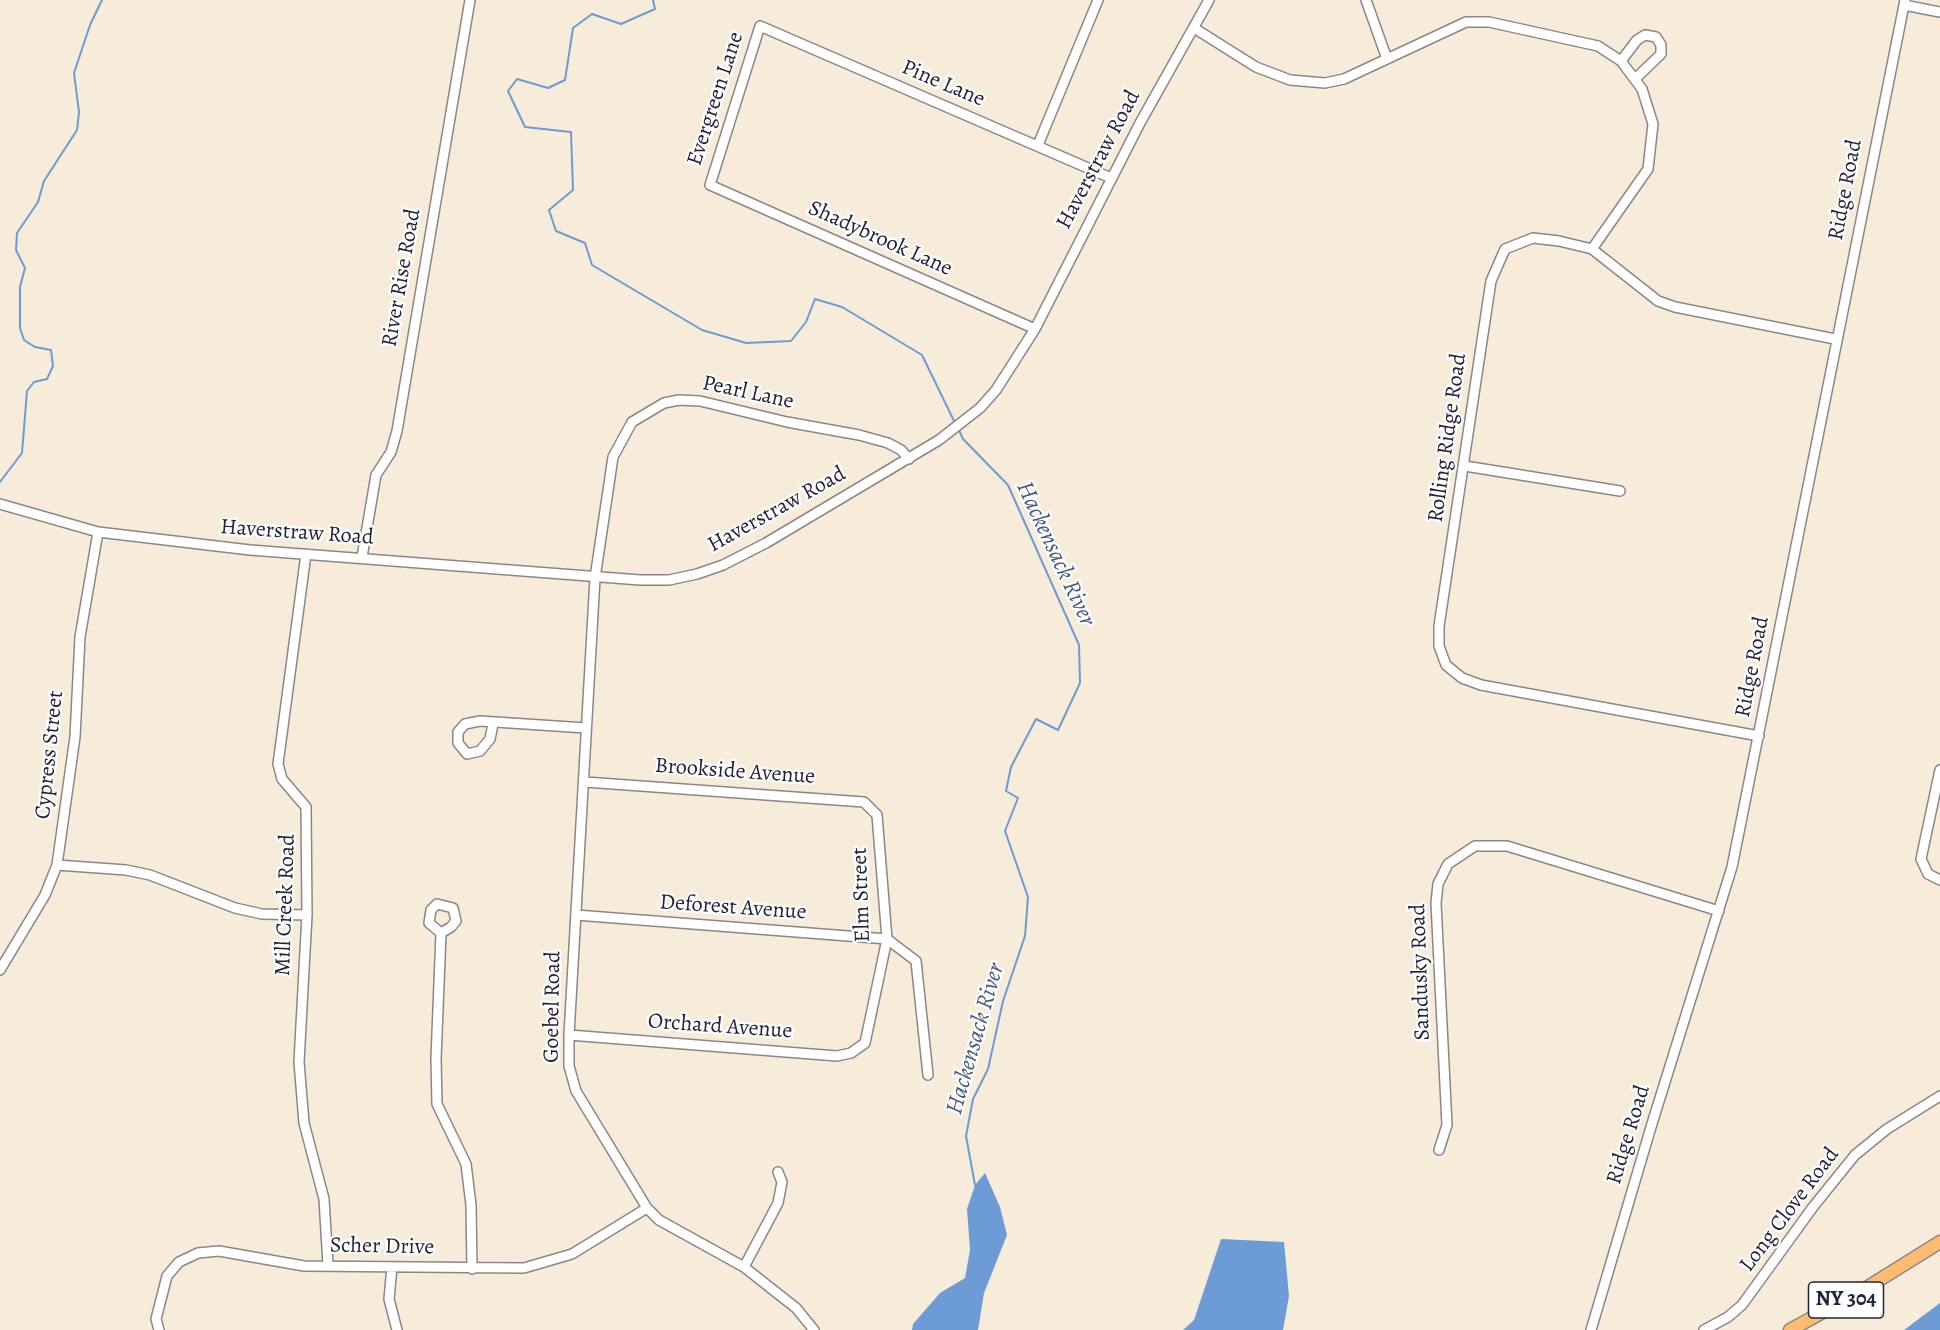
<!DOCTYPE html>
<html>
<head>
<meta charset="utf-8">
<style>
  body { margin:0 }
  canvas { display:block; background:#f7ebd9 }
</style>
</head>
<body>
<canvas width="1940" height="1330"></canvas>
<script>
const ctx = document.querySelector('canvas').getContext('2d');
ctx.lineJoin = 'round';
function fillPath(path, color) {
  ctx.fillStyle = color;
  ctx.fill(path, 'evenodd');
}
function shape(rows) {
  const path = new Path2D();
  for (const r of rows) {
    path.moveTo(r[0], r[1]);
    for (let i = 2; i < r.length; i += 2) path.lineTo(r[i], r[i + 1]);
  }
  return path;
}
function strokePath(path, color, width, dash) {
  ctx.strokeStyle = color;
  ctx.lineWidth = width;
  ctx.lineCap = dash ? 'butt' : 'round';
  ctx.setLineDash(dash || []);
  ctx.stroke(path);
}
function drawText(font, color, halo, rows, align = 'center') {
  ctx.font = font + ' Alegreya,serif';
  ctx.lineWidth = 4.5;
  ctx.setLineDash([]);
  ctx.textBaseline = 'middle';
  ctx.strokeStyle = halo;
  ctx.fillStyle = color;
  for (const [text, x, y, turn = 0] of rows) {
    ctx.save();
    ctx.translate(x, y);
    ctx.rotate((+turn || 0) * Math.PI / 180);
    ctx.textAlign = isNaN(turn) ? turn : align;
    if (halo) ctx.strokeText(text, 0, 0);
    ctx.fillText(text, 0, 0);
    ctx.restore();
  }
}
const water = shape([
  [985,1173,1000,1207,1007,1235,984,1293,978,1330,912,1330,913,1324,940,1293,965,1278,970,1250,967,1209,975,1185],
  [1221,1239,1284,1242,1289,1296,1283,1330,1183,1330,1194,1320],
  [1940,1303,1940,1330,1904,1330]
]);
const stream = shape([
  [653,0,655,9,621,24,592,14,573,28,565,80,548,88,517,79,508,91,525,127,571,132,573,190,549,210,556,231,585,243,592,265,702,330,746,343,791,341,806,322,815,299,842,307,922,355,955,423],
  [958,428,963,439,1008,485,1079,645,1080,683,1058,730,1036,719,1011,767,1006,791,1018,798,1005,831,1028,897,1025,936,1003,1001,988,1069,973,1099,966,1136,975,1185],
  [0,482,22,453,27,391,34,382,47,379,53,366,51,350,35,347,24,340,20,328,20,287,25,268,16,250,17,233,38,202,44,181,77,130,79,112,74,73,90,25,102,0]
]);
const minor = shape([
  [1366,0,1387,59],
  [1904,5,1940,12],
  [1194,28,1256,67,1290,80,1325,83,1344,79,1466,22,1489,22,1598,46,1621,61,1642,89,1653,124,1648,169,1592,249],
  [1621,61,1637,40,1645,35,1656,37,1661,45,1661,54,1635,79],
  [1038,145,1098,0],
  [1035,329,710,185,760,26,1111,178],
  [1465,466,1620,491],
  [0,504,98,532,250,550,640,580,669,580,697,574,723,565,766,543,939,440,980,408,996,390,1035,329,1140,123,1209,0],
  [306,554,278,764,282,779,306,807,307,915,299,1062,304,1123,324,1199,328,1265],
  [362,557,376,475,391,452,397,431,470,0],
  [493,724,490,739,480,751,467,754,458,743,458,732,465,724,480,721,586,728],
  [1759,736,1481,685,1462,678,1446,665,1439,646,1439,626,1491,281,1505,249,1533,238,1559,241,1592,249,1658,301,1675,307,1835,339],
  [1940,770,1921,859,1928,874,1940,880],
  [57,865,126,870,150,875,235,908,262,914,307,915],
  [576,915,887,939,916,961,928,1075],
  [441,933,429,923,431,910,437,904,453,908,456,921,451,927,441,933,436,1059,437,1104,466,1164,471,1205,472,1269],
  [0,970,45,895,57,865,75,737,80,637,98,532],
  [569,1035,837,1056,851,1053,865,1043,887,939,877,815,864,802,585,782],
  [1439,1150,1447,1125,1436,903,1438,884,1448,864,1475,846,1507,846,1719,911],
  [392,1267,389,1299,397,1330],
  [744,1267,778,1203,782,1182,778,1172],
  [159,1330,156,1319,167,1276,179,1262,198,1253,219,1251,304,1266,524,1268,572,1254,647,1208],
  [814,1330,796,1308,744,1267,659,1220,647,1208,576,1091,569,1066,569,1035,595,578,613,457,632,422,664,403,679,400,700,401,787,422,859,435,888,443,901,450,909,459],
  [1591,1330,1651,1127,1732,867,1905,0],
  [1704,1330,1728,1317,1742,1305,1813,1207,1855,1155,1887,1129,1940,1096]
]);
const major = shape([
  [1790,1330,1863,1290,1940,1242]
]);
const shields = [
  [1846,1300,75]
];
const shieldNames = [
  ["NY 304",1846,1300]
];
const streetNames = [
  ["Pine Lane",943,84,23],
  ["Evergreen Lane",716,99,-72],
  ["Haverstraw Road",1099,160,-62],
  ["Ridge Road",1846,190,-79],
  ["Shadybrook Lane",880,239,24],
  ["River Rise Road",402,278,-80],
  ["Pearl Lane",748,393,12],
  ["Rolling Ridge Road",1448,438,-82],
  ["Haverstraw Road",777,510,-29],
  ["Haverstraw Road",297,533,4],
  ["Ridge Road",1753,667,-79],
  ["Cypress Street",50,755,-84],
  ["Brookside Avenue",735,772,4],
  ["Elm Street",862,895,-92],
  ["Mill Creek Road",286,905,-88],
  ["Deforest Avenue",733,908,4],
  ["Sandusky Road",1421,972,-92],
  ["Goebel Road",553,1007,-89],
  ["Orchard Avenue",720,1027,4],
  ["Ridge Road",1629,1135,-73],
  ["Long Clove Road",1790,1210,-53],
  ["Scher Drive",382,1247,1]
];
const waterNames = [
  ["Hackensack River",1055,554,65],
  ["Hackensack River",976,1039,-74]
];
fillPath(water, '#6d9bd5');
strokePath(stream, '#6d9bd5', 2);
strokePath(minor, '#8c868a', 12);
strokePath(major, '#8c868a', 15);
strokePath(minor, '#fff', 9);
strokePath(major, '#fdbc6f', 12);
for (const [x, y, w] of shields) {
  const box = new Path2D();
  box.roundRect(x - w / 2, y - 18, w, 36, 4.5);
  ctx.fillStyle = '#fff';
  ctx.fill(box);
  strokePath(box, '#22223b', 1.5);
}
drawText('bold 21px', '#22223b', null, shieldNames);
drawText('22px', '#22223b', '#fff', streetNames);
drawText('italic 24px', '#445880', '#fff', waterNames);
</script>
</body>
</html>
